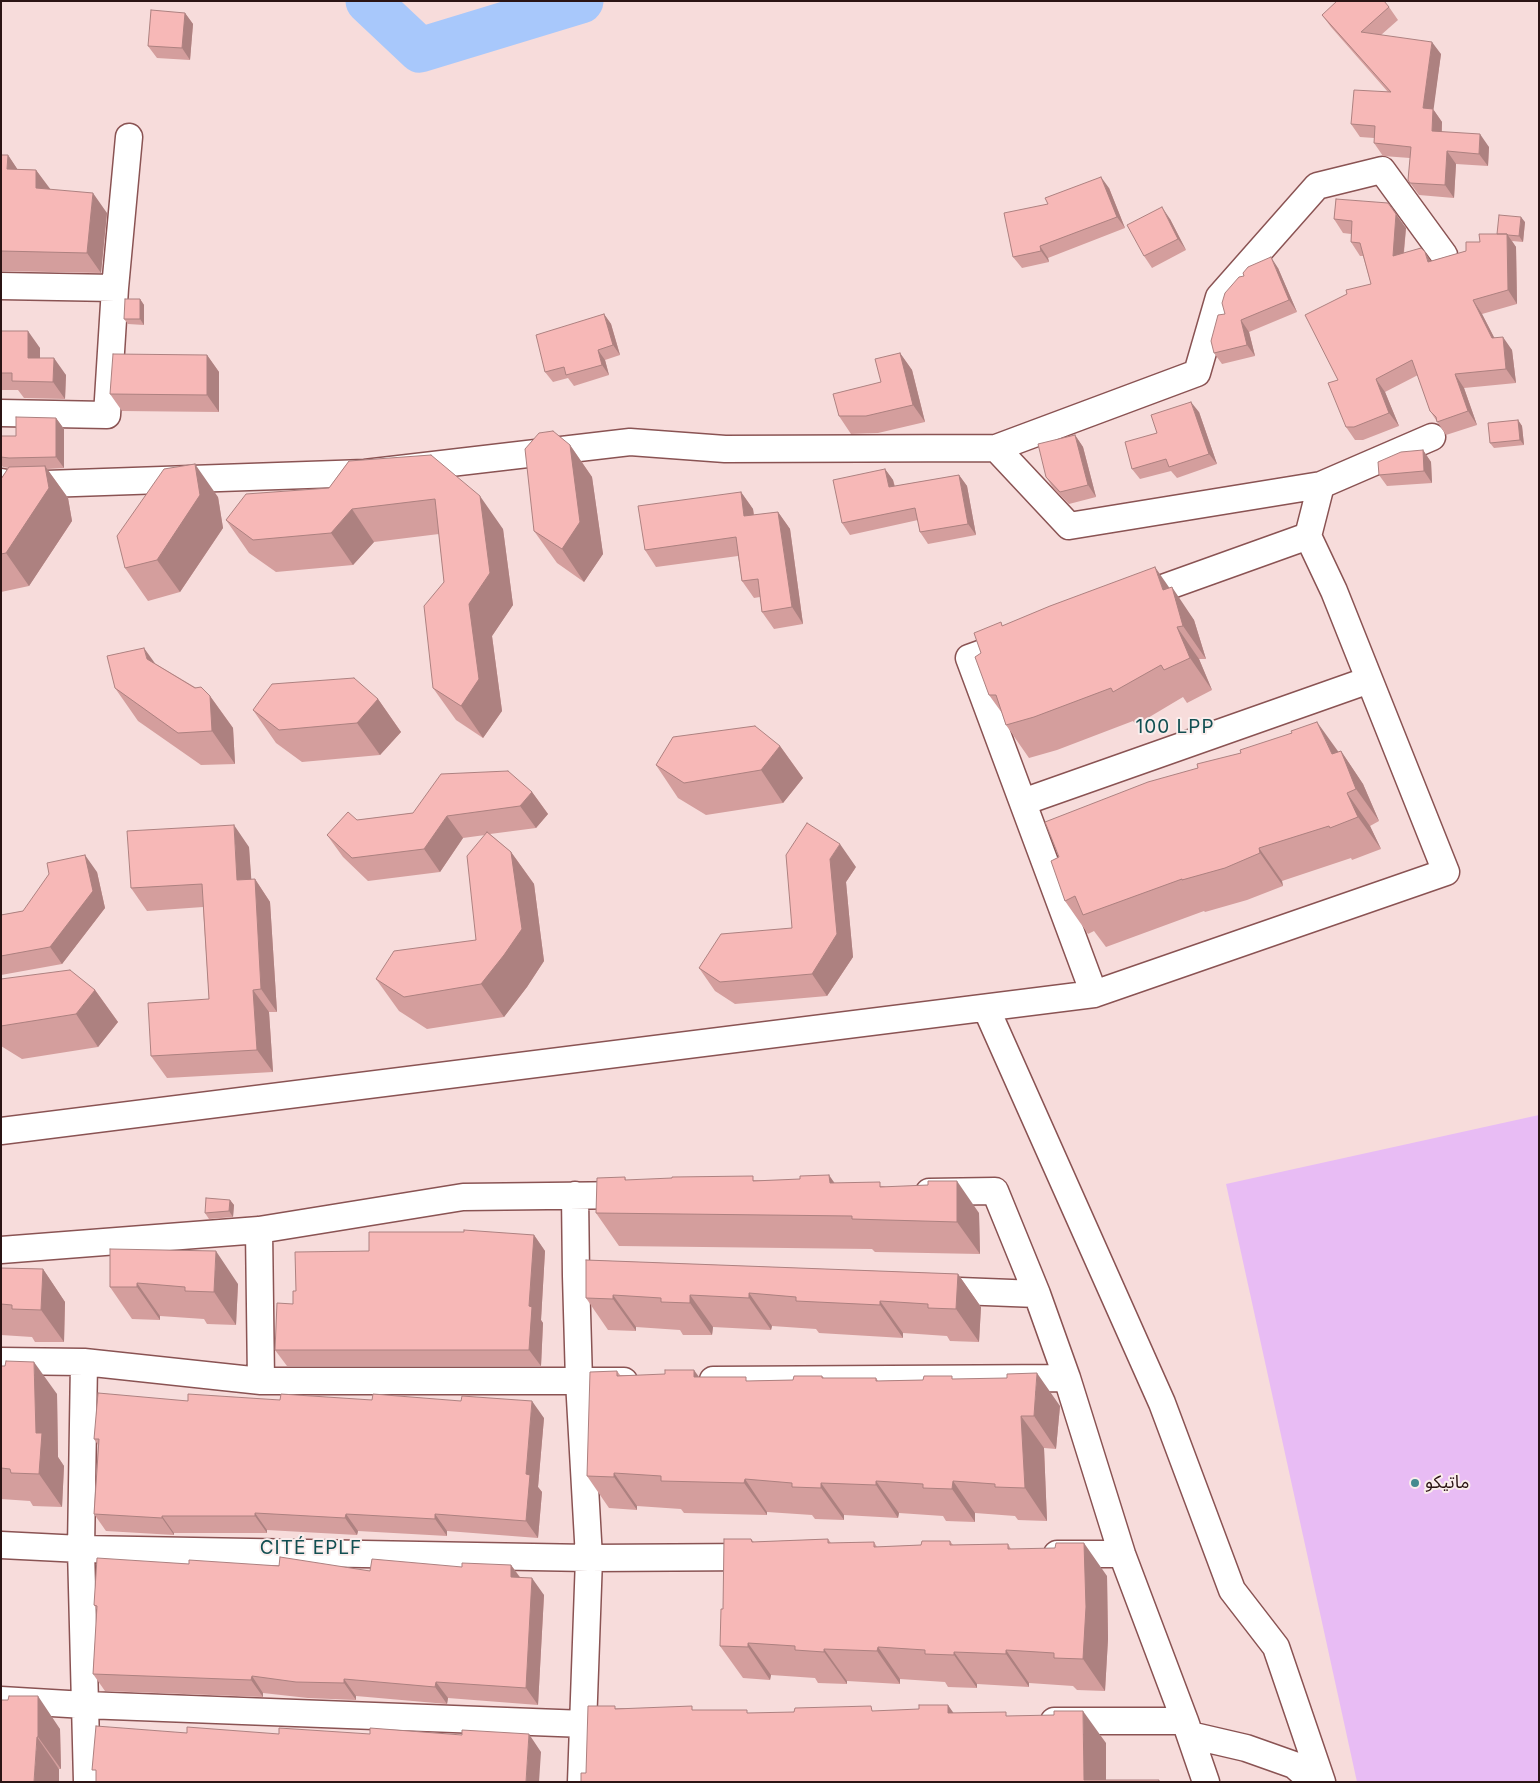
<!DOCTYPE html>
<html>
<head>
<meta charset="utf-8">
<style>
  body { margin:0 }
  #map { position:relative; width:1540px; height:1783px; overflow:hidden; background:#f7dcdb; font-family:Inter,sans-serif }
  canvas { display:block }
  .frame { position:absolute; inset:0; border:2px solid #2b1414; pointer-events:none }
</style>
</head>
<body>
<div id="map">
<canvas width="1540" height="1783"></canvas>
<div class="frame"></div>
</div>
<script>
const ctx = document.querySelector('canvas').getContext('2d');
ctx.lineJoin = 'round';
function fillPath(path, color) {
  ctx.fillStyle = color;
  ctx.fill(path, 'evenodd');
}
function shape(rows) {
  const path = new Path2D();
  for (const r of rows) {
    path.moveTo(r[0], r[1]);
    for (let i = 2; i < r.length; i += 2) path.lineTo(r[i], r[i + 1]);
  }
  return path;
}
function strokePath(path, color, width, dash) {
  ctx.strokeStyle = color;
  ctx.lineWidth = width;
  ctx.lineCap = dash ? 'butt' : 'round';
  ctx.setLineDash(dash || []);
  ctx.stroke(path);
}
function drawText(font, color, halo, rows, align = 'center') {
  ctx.font = font + ' Inter,"Noto Sans Arabic",sans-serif';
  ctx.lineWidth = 4;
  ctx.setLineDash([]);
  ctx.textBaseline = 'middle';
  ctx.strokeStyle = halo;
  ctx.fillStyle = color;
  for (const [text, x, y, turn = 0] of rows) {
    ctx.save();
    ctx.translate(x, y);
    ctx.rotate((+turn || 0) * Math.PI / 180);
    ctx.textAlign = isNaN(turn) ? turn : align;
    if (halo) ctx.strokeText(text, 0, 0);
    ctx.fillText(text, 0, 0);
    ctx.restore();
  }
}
const green = shape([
  [1539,1115,1539,1782,1357,1782,1226,1184]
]);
const river = shape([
  [368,1,420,50,581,1]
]);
const minor = shape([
  [1,286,115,288,129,137],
  [1,413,107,415,115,288],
  [996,448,1069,526,1321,485,1432,437],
  [1,482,17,485,365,473,630,442,725,449,996,448,1197,373,1219,297,1317,186,1382,170,1444,255],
  [1308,536,1321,485],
  [1013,642,969,658,1094,994],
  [1023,802,1369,680],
  [986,1008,1162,1403,1232,1590,1276,1647,1322,1782],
  [1,1131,1094,994,1446,872,1334,591,1308,536,1135,598],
  [929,1192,995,1191,1037,1294],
  [575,1195,576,1276,579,1381,589,1558,581,1782],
  [259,1230,261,1381],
  [1,1250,259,1230,463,1197,632,1195],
  [576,1276,621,1278],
  [934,1290,1037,1294,1067,1378,1122,1554,1185,1721,1206,1782],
  [1,1361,84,1362,261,1381,624,1381],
  [84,1362,81,1549,87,1782],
  [713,1380,1067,1378],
  [1,1545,81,1549,589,1558,758,1557],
  [1057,1554,1122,1554],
  [1,1700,85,1705,585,1724,623,1723],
  [1054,1721,1185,1721],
  [1190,1735,1246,1748,1294,1765,1313,1782]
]);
const wall = shape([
  [1389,7,1398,20,1381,35,1441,54,1433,109,1442,122,1442,132,1489,147,1488,166,1456,164,1454,198,1419,195,1408,180,1410,158,1383,156,1374,143,1374,138,1360,137,1351,124,1388,92,1331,27,1322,15],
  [185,13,193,24,190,60,157,58,148,46],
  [1,155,8,155,17,169,36,170,50,190,107,213,101,273,1,271],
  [1109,188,1125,228,1048,258,1049,262,1022,268,1013,257,1048,204],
  [1336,199,1406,228,1404,253,1431,261,1466,251,1480,242,1525,222,1523,242,1512,241,1516,247,1517,304,1482,314,1494,337,1512,350,1516,383,1464,388,1477,425,1446,435,1430,411,1418,375,1385,392,1399,426,1363,440,1355,440,1346,427,1338,380,1371,284,1363,256,1360,256,1351,242,1351,234,1343,233,1334,219],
  [1170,219,1186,250,1152,268,1144,256],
  [1278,268,1297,312,1249,332,1255,356,1222,364,1214,353],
  [140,299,144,305,144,325,128,324,124,319],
  [604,314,611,324,620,355,605,360,609,375,574,386,568,378,553,382,545,372],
  [1,331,40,348,40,358,66,375,65,399,24,398,18,390,1,390],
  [900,353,912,370,925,422,878,433,851,434,839,416,881,382],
  [207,355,219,372,219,412,122,411,110,394],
  [1199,412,1217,464,1177,478,1171,471,1140,479,1132,469,1157,433],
  [56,418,64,429,64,468,47,469,68,498,72,521,29,586,1,592,1,479,8,468,3,467,1,465,1,457,16,436],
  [1518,420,1522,426,1524,445,1494,448,1490,443],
  [1075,435,1083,447,1096,497,1069,504,1054,489,1046,477],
  [570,445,592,477,603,554,584,582,557,563,534,531],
  [1423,450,1431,462,1432,483,1387,486,1379,475],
  [349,461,503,529,513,605,492,636,502,711,483,738,456,720,433,688,444,582,439,534,374,542,353,565,276,572,249,553,226,520,329,488],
  [885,469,893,480,895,486,959,475,967,486,976,535,928,544,920,532,918,520,850,535,842,523],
  [741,492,753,509,754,515,778,512,790,529,803,624,774,629,762,612,760,597,754,598,742,581,738,556,656,567,645,550],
  [218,497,223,528,180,592,148,601,125,568],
  [1170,588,1194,620,1206,659,1199,659,1212,690,1187,703,1183,697,1136,725,1133,721,1057,750,1029,758,1006,725,1002,713,989,695,981,653],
  [156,664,210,696,233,728,235,764,201,765,138,721,115,688],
  [378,699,401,732,380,755,302,762,276,743,253,710],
  [1292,733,1338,752,1341,751,1363,784,1379,821,1370,826,1381,849,1352,860,1351,858,1282,881,1283,886,1247,900,1205,912,1204,911,1106,947,1094,931,1088,934,1065,901,1059,857,1198,768,1241,753],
  [780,746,803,778,783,803,706,815,678,798,656,765],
  [532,792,548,814,536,828,490,834,511,852,534,884,544,961,527,987,504,1017,427,1029,399,1011,376,979,476,940,485,835,463,838,440,872,368,881,343,857,327,835,357,820,413,813],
  [249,847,251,880,255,879,270,902,277,1012,269,1012,273,1072,167,1078,151,1056,209,999,203,907,147,911,131,888],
  [856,867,846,882,853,957,827,996,735,1004,715,991,699,968,792,928],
  [97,872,105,908,62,964,1,975,1,915,23,911],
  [1,979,95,990,118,1022,98,1047,22,1059,1,1046],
  [625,1177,626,1180,756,1180,834,1183,883,1186,979,1213,980,1254,875,1252,872,1249,619,1246,596,1213],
  [230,1200,234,1205,233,1217,209,1219,205,1213],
  [534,1235,545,1251,541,1320,543,1323,541,1366,287,1366,275,1350,293,1304,296,1291,369,1251],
  [110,1249,238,1284,236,1325,207,1324,204,1319,160,1316,160,1320,132,1319,110,1287],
  [586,1260,958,1274,981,1307,979,1342,950,1341,947,1336,903,1333,903,1338,819,1333,816,1329,772,1326,771,1330,713,1327,712,1335,683,1335,680,1330,636,1327,636,1331,608,1330,586,1298],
  [1,1268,43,1269,65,1302,64,1342,35,1342,32,1337,1,1335],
  [1,1366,57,1394,58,1457,64,1466,62,1507,33,1506,30,1501,1,1499],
  [617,1371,620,1375,699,1377,749,1381,793,1380,822,1376,824,1378,876,1378,878,1381,923,1380,954,1379,1060,1406,1056,1449,1044,1448,1047,1521,1018,1520,1015,1516,975,1513,975,1522,946,1521,943,1516,899,1513,898,1518,844,1515,844,1520,815,1519,812,1515,767,1512,767,1515,684,1513,681,1509,637,1506,637,1510,609,1508,587,1476],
  [188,1401,544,1418,538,1487,542,1492,538,1538,447,1531,447,1536,358,1531,357,1535,267,1530,267,1533,174,1533,174,1535,106,1531,94,1514,98,1445,94,1439],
  [751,1539,754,1542,828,1539,831,1543,874,1542,877,1547,921,1545,950,1541,953,1545,1008,1544,1011,1549,1107,1576,1108,1639,1105,1691,1077,1690,1073,1686,1029,1683,1029,1687,977,1684,977,1688,948,1687,945,1682,900,1679,900,1684,847,1681,847,1684,818,1683,815,1678,771,1675,770,1680,743,1678,720,1646,723,1609],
  [189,1564,279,1566,370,1571,511,1565,520,1577,544,1595,538,1705,448,1698,447,1704,356,1696,356,1700,308,1698,263,1693,263,1697,105,1691,93,1674,97,1610,94,1605],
  [1,1700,60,1729,61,1769,59,1769]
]);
const shadedWall = shape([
  [185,13,193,24,190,60,182,48],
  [1432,42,1441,54,1432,121,1423,108],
  [1433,109,1442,122,1441,144,1432,131],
  [1480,134,1489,147,1488,166,1479,154],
  [1447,151,1456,164,1454,198,1445,185],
  [8,155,22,176,7,169],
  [36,170,51,190,36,188],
  [1101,177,1109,188,1125,228,1117,217],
  [93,193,107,213,101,273,87,253],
  [1162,207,1170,219,1186,250,1178,239],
  [1396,214,1406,228,1402,269,1393,256],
  [1521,217,1525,222,1523,242,1519,236],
  [1507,234,1516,247,1517,304,1508,290],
  [1040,246,1048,258,1049,262,1041,251],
  [1425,252,1434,266,1428,262],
  [1271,257,1278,268,1297,312,1289,300],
  [140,299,144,305,144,325,140,319],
  [1473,300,1482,314,1501,351,1492,338],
  [604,314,611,324,620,355,613,345],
  [1241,320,1249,332,1255,356,1247,345],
  [28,331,40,348,40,375,28,358],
  [1503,337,1512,350,1516,383,1506,369],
  [598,350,605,360,609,375,602,365],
  [900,353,912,370,925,422,913,405],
  [207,355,219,372,219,412,207,395],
  [54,358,66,375,65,399,53,382],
  [1455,374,1464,388,1477,425,1468,411],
  [1376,379,1385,392,1399,426,1389,413],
  [1191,402,1199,412,1217,464,1209,454],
  [56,418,64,429,64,468,56,457],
  [1518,420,1522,426,1524,445,1520,440],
  [1075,435,1083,447,1096,497,1088,485],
  [570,445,592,477,603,554,584,582,562,549],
  [1423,450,1431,462,1432,483,1424,471],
  [195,464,218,497,223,528,180,592,157,560],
  [45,466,68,498,72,521,29,586,6,553],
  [885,469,893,480,897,498,889,487],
  [959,475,967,486,976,535,968,524],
  [741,492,753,509,756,533,744,516],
  [480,496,503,529,513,605,492,636,502,711,483,738,461,706,469,604],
  [352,509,374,542,353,565,331,533],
  [778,512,790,529,803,624,792,607],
  [1155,567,1173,593,1172,587,1194,620,1206,659,1183,626,1163,590],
  [1177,627,1199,659,1212,690,1190,658],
  [144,648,167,680,147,659],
  [210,696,233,728,235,764,212,731],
  [378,699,401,732,380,755,357,723],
  [1317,722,1340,754,1332,754],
  [780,746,803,778,783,803,761,770],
  [1341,751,1363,784,1379,821,1356,789],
  [532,792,548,814,536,828,520,806],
  [1347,793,1370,826,1381,849,1358,817],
  [447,816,463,838,440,872,424,849],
  [234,825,249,847,253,903,237,880],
  [840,844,856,867,846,882,853,957,827,996,812,974,830,859],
  [1259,848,1282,881,1283,886,1260,853],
  [511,852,534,884,544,961,527,987,504,1017,481,984],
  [85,855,97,872,105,908,62,964,50,947],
  [255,879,270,902,277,1012,261,989],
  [95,990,118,1022,98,1047,76,1014],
  [253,990,269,1012,273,1072,257,1050],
  [829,1175,852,1208,830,1183],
  [957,1181,979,1213,980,1254,957,1222],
  [230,1200,234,1205,233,1217,229,1211],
  [534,1235,545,1251,541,1320,543,1323,541,1366,529,1350,529,1306],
  [216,1251,238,1284,236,1325,214,1292],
  [43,1269,65,1302,64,1342,41,1310],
  [958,1274,981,1307,979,1342,956,1309],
  [137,1283,160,1316,160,1320,137,1287],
  [749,1293,772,1326,771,1330,749,1298],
  [613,1295,636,1327,636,1331,613,1299],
  [690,1295,713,1327,712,1335,690,1303],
  [880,1301,903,1333,903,1338,880,1305],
  [34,1362,57,1394,58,1457,64,1466,62,1507,39,1474,36,1433],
  [694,1370,717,1402,694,1377],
  [1037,1373,1060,1406,1056,1449,1034,1416],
  [532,1401,544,1418,538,1487,542,1492,538,1538,526,1521,526,1474],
  [1021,1416,1044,1448,1047,1521,1025,1488],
  [614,1473,637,1506,637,1510,614,1477],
  [745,1479,767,1512,767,1515,744,1483],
  [876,1481,899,1513,898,1518,876,1485],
  [953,1481,975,1513,975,1522,952,1489],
  [821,1483,844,1515,844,1520,821,1488],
  [255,1513,267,1530,267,1533,255,1516],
  [346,1514,358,1531,357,1535,345,1518],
  [435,1514,447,1531,447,1536,435,1519],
  [162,1516,174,1533,174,1535,162,1518],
  [1084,1543,1107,1576,1108,1639,1105,1691,1083,1659],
  [511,1565,523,1582,511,1577],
  [532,1578,544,1595,538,1705,526,1688],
  [748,1643,771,1675,770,1680,748,1647],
  [878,1647,900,1679,900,1684,877,1651],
  [824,1649,847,1681,847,1684,824,1652],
  [1006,1650,1029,1683,1029,1687,1006,1654],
  [954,1652,977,1684,977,1688,954,1655],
  [252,1676,263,1693,263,1697,251,1680],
  [344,1679,356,1696,356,1700,344,1683],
  [436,1682,448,1698,447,1704,435,1687],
  [38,1696,60,1729,61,1769,38,1737],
  [948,1705,971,1738,948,1713],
  [1083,1711,1106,1743,1106,1782,1084,1780],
  [529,1734,541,1752,539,1782,526,1782],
  [37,1737,59,1769,59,1782,34,1782]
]);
const building = shape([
  [1337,1,1384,1,1389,7,1361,32,1432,42,1423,108,1433,109,1432,131,1480,134,1479,154,1447,151,1445,185,1410,183,1408,180,1411,147,1374,143,1375,126,1351,124,1354,90,1391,92,1322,15,1337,1],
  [151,10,185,13,182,48,148,46,151,10],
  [1,155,8,155,7,169,36,170,36,188,93,193,87,253,1,251,1,155],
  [1101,177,1117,217,1040,246,1041,251,1013,257,1004,213,1048,204,1045,198,1101,177],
  [1336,199,1388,203,1396,214,1393,256,1421,248,1425,252,1428,262,1466,251,1466,242,1480,242,1479,234,1507,234,1508,290,1473,300,1492,338,1503,337,1506,369,1455,374,1468,411,1437,422,1436,417,1430,411,1412,360,1376,379,1389,413,1354,427,1346,427,1328,383,1338,380,1305,315,1347,294,1346,290,1371,284,1360,243,1351,242,1352,221,1334,219,1336,199],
  [1162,207,1178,239,1144,256,1127,225,1162,207],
  [1499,215,1521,217,1519,236,1508,235,1507,234,1497,234,1499,215],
  [1271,257,1289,300,1241,320,1247,345,1214,353,1211,341,1218,315,1225,314,1222,303,1225,293,1239,277,1244,276,1243,273,1248,267,1271,257],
  [125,299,140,299,140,319,124,319,125,299],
  [604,314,613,345,598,350,602,365,566,375,564,367,545,372,536,335,604,314],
  [1,331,28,331,28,358,54,358,53,382,12,381,12,373,1,373,1,331],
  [900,353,913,405,866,416,839,416,833,394,881,382,875,359,900,353],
  [113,354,207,355,207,395,110,394,113,354],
  [1191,402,1209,454,1169,467,1166,459,1132,469,1125,442,1157,433,1151,415,1191,402],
  [16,417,56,418,56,457,9,458,1,457,1,436,16,436,16,417],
  [1518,420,1520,440,1490,443,1488,423,1518,420],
  [553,431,570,445,580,522,562,549,534,531,525,449,539,433,553,431],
  [1075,435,1088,485,1060,492,1046,477,1038,444,1075,435],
  [1423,450,1424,471,1379,475,1378,462,1401,452,1423,450],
  [431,455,480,496,490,573,469,604,479,679,461,706,433,688,424,606,444,582,435,499,352,509,331,533,253,540,226,520,246,494,329,488,349,461,431,455],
  [195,464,200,495,157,560,125,568,117,536,164,469,195,464],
  [45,466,49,488,6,553,1,554,1,479,9,467,45,466],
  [885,469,889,487,959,475,968,524,920,532,915,508,842,523,833,480,885,469],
  [741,492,744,516,778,512,792,607,762,612,758,579,742,581,736,537,645,550,638,506,741,492],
  [1155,567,1163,590,1172,587,1183,626,1177,627,1190,658,1164,670,1161,665,1113,692,1111,688,1034,717,1006,725,996,695,989,695,975,657,981,653,974,633,1001,622,1002,626,1050,606,1155,567],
  [144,648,147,659,195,688,201,687,210,696,212,731,178,733,115,688,107,656,144,648],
  [354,678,378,699,357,723,279,730,253,710,272,684,354,678],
  [1317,722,1332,754,1341,751,1356,789,1347,793,1358,817,1330,828,1329,826,1259,848,1260,853,1225,868,1182,880,1182,879,1083,915,1075,896,1065,901,1051,861,1059,857,1045,822,1148,782,1198,768,1197,764,1241,753,1240,750,1292,733,1291,731,1317,722],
  [755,726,780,746,761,770,684,783,656,765,673,737,755,726],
  [508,771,532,792,520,806,447,816,424,849,352,858,327,835,348,812,357,820,413,813,441,774,508,771],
  [807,823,840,844,830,859,837,934,812,974,720,982,699,968,721,934,792,928,786,855,807,823],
  [234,825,237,880,255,879,261,989,253,990,257,1050,151,1056,148,1003,209,999,202,884,131,888,127,831,234,825],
  [487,832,511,852,522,929,504,955,481,984,404,997,376,979,394,951,476,940,467,856,487,832],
  [85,855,93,891,50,947,1,956,1,915,23,911,49,874,47,863,85,855],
  [70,970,95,990,76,1014,1,1026,1,979,70,970],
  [829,1175,830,1183,880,1182,880,1187,928,1185,928,1181,957,1181,957,1222,852,1219,852,1216,596,1213,597,1178,625,1177,625,1180,672,1178,672,1177,753,1176,753,1181,800,1179,800,1176,829,1175],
  [206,1198,230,1200,229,1211,205,1213,206,1198],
  [464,1230,534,1235,529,1306,532,1307,529,1350,275,1350,277,1303,293,1304,293,1291,296,1291,295,1252,369,1251,369,1232,464,1232,464,1230],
  [110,1249,216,1251,214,1292,185,1291,185,1287,137,1283,137,1287,110,1287,110,1249],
  [586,1260,958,1274,956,1309,928,1308,928,1304,880,1301,880,1305,796,1301,796,1297,749,1293,749,1298,690,1295,690,1303,661,1302,661,1298,613,1295,613,1299,586,1298,586,1260],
  [1,1268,43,1269,41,1310,12,1309,12,1305,1,1304,1,1268],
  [6,1361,34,1362,36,1433,42,1433,39,1474,11,1473,10,1469,1,1468,1,1366,5,1366,6,1361],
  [665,1370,694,1370,694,1377,746,1377,746,1381,793,1380,794,1376,822,1376,822,1378,876,1378,876,1381,923,1380,924,1376,952,1376,952,1379,1007,1378,1007,1374,1037,1373,1034,1416,1021,1416,1025,1488,995,1487,995,1484,953,1481,952,1489,923,1488,923,1484,876,1481,876,1485,821,1483,821,1488,792,1487,792,1483,745,1479,744,1483,661,1481,661,1476,614,1473,614,1477,587,1476,590,1372,617,1371,617,1376,665,1374,665,1370],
  [98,1393,188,1401,188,1394,280,1400,281,1394,372,1400,373,1394,461,1401,462,1396,532,1401,526,1474,530,1475,526,1521,435,1514,435,1519,346,1514,345,1518,255,1513,255,1516,162,1516,162,1518,94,1514,99,1439,94,1439,98,1393],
  [724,1539,751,1539,752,1542,828,1539,828,1543,874,1542,874,1547,921,1545,922,1541,950,1541,950,1545,1008,1544,1008,1549,1055,1548,1056,1543,1084,1543,1086,1607,1083,1659,1054,1658,1054,1653,1006,1650,1006,1654,954,1652,954,1655,925,1654,925,1650,878,1647,877,1651,824,1649,824,1652,795,1650,795,1646,748,1643,748,1647,720,1646,721,1609,723,1609,724,1539],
  [280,1557,370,1571,372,1559,462,1567,462,1563,511,1565,511,1577,532,1578,526,1688,436,1682,435,1687,344,1679,344,1683,296,1682,252,1676,251,1680,93,1674,97,1606,94,1605,97,1558,189,1564,189,1560,279,1566,280,1557],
  [9,1696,38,1696,38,1737,37,1737,34,1782,1,1782,1,1700,8,1700,9,1696],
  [919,1705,948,1705,948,1713,1006,1712,1006,1716,1054,1715,1054,1711,1083,1711,1084,1780,1159,1780,1159,1782,581,1782,581,1773,586,1773,588,1706,615,1706,615,1709,692,1706,692,1710,747,1710,747,1713,794,1712,795,1708,871,1706,872,1711,919,1709,919,1705],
  [96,1726,187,1733,187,1727,279,1734,279,1728,370,1734,370,1728,462,1735,462,1730,529,1734,526,1782,96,1782,96,1770,92,1770,96,1726]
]);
const markers = [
  [1415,1483,5,"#438b8f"]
];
const poiNames = [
  ["ماتيكو",1425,1483]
];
const neighbourhoodNames = [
  ["100 LPP",1175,727],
  ["CITÉ EPLF",311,1548]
];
fillPath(green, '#e8bcf4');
strokePath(river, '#a8c8fb', 45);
strokePath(minor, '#8a5353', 29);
strokePath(minor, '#fff', 26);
fillPath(wall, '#d49e9d');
fillPath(shadedWall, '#ad8180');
fillPath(building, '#f7b8b7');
strokePath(building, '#ad8180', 1);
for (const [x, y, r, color] of markers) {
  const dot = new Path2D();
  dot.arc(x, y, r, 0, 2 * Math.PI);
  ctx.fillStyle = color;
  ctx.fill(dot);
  strokePath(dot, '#faedec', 2);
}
drawText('18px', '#2b1414', '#faedec', poiNames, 'left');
ctx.letterSpacing = '1px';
drawText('19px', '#124f52', '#faedec', neighbourhoodNames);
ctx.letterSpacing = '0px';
</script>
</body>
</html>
